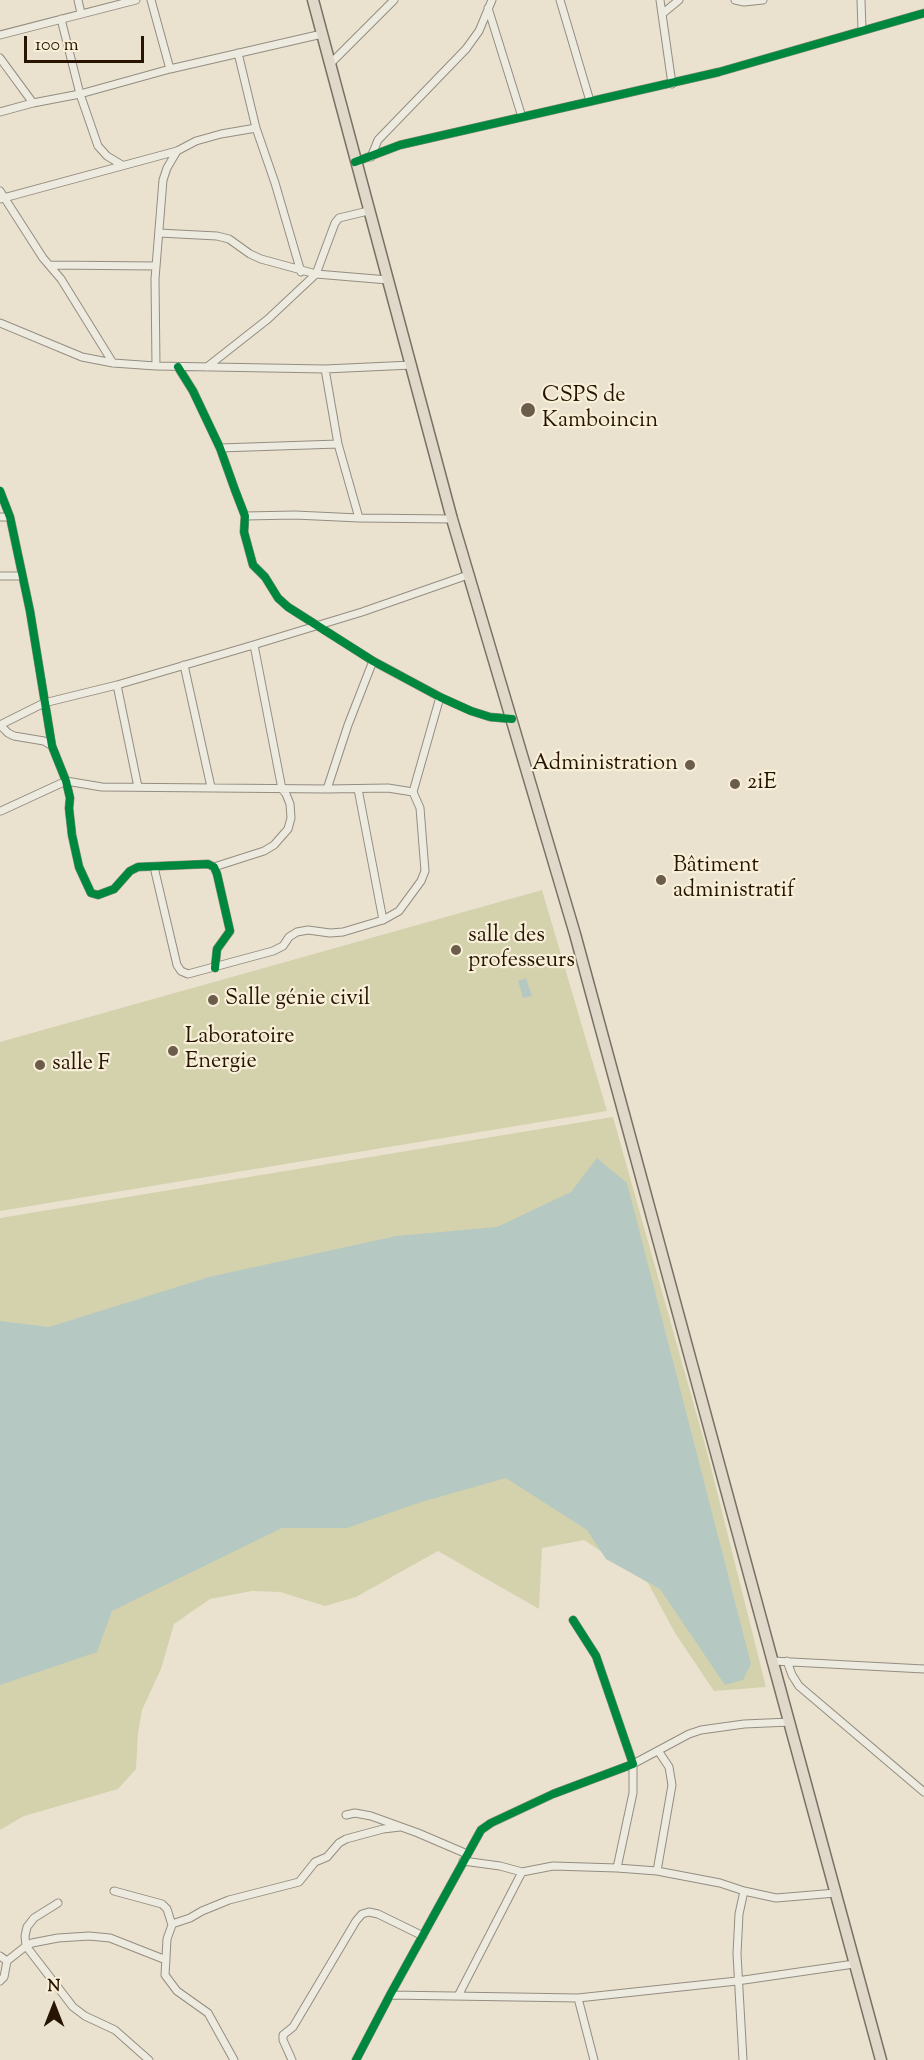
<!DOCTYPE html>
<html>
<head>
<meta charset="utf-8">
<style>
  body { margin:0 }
  #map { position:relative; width:924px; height:2060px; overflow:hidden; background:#eae2cf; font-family:"Sorts Mill Goudy",serif }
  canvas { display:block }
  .north { position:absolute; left:24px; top:1976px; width:60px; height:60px; -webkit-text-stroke:4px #f8efd9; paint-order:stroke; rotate:0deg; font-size:16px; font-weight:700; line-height:24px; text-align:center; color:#271502 }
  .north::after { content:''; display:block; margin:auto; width:21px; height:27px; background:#271502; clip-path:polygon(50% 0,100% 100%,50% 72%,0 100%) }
  .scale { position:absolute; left:24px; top:36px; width:120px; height:27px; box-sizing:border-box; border:3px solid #271502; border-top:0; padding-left:8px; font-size:18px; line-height:21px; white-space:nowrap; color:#271502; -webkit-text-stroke:4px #f8efd9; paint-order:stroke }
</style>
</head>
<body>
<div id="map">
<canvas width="924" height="2060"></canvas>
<div class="north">N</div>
<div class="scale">100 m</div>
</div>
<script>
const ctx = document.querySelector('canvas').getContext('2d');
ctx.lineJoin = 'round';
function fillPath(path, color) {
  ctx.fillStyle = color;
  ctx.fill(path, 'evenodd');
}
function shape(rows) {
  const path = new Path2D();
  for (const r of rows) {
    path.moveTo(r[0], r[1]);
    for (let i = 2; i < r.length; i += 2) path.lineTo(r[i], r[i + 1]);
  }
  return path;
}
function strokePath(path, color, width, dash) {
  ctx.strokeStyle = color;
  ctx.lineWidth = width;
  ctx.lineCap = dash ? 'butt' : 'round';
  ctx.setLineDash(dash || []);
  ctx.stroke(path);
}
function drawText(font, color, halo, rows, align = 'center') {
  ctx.font = font + ' "Sorts Mill Goudy",serif';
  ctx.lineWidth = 4.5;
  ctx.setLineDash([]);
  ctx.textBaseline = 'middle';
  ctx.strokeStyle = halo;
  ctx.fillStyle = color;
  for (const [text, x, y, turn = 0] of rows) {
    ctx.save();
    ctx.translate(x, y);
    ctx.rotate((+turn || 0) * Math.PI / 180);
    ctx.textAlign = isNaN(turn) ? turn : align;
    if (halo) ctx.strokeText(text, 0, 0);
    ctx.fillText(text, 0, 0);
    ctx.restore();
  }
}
const green = shape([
  [542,890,607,1111,0,1211,0,1042],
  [613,1117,706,1448,766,1687,714,1691,675,1633,648,1583,584,1540,542,1548,539,1609,438,1551,356,1597,325,1606,280,1592,252,1591,210,1599,174,1624,161,1669,142,1710,138,1733,136,1769,118,1789,24,1816,0,1830,0,1218]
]);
const water = shape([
  [526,978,532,996,523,998,518,981],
  [597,1158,627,1183,751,1664,743,1680,725,1685,660,1589,606,1559,587,1530,506,1478,418,1503,347,1528,282,1528,112,1611,97,1652,0,1685,0,1321,49,1327,209,1277,396,1236,497,1227,571,1192]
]);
const street = shape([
  [78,0,81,13],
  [151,0,170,69,322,34],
  [560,0,590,101],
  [660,0,662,14],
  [735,0,744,2,763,0],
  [861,0,862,30],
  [488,8,522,117],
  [61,19,80,94,98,146,107,156,122,165],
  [0,35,136,0],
  [238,53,256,128],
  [0,58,33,103],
  [330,64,394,0],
  [672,84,662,14,679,0],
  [0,112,33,103,80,94,170,69],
  [371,157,378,140,466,49,479,31,492,0],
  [355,162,400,145,719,72,924,13],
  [0,191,43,258,61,279,113,363],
  [0,199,177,151,196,141,221,134,256,128,275,183,301,272],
  [159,233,217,236,229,239,250,254,261,259,316,274,335,223,339,218,368,211],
  [50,265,156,266],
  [0,323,82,357,113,363,156,366,325,369,412,365],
  [156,366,155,279,163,180,167,168,177,151],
  [178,367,193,391,220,448,235,490,245,516,244,532,253,565,265,577,278,598,288,607,373,661,440,697,471,711,490,717,512,719],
  [207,367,268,319,316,274,388,280],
  [325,369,338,444,359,518],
  [220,448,338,444],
  [0,491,10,517,30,611,52,746,66,781,70,798,69,808,72,835,79,867,91,893,98,895,114,889,130,871,138,867,208,864,214,867,217,874,230,931,217,949,215,968],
  [245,516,295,515,359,518,452,519],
  [0,517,10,517],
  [0,576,21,576],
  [184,665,211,787],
  [117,685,138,787],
  [0,725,44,703,117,685,250,646,362,612,468,575],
  [0,725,8,733,14,736,44,741,52,746],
  [327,789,348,725,373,661],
  [413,792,440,697],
  [1,811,66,781,102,787,327,789,388,788,413,792,420,808,425,871,421,881,399,911,383,920],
  [154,867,177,965,181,971,188,974,273,951,283,946,289,937,297,932,308,930,330,933,343,932,383,920,358,789],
  [214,867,264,851,274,845,288,829,291,818,290,804,286,794,282,789,254,645],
  [773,1661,924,1669],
  [787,1661,792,1675,799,1686,924,1792],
  [346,1815,355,1813,371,1816,418,1833,467,1854],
  [463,1861,500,1866,522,1872,553,1866,617,1868,657,1871,720,1883,744,1891],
  [617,1868,633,1793,633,1764,689,1734,701,1730,744,1724,790,1722],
  [657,1871,672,1785,669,1767,659,1752],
  [114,1891,162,1904,167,1909,172,1925,167,1939,165,1975,177,1991,208,2013,234,2060],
  [172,1924,190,1918,202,1911,229,1900,299,1882,315,1862,327,1857,339,1843,346,1839,383,1829,400,1827],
  [0,1956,7,1961,4,1977,0,1981],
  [7,1961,26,1946,25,1936,27,1927,34,1918,58,1903],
  [390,1995,578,1998,737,1981,854,1964],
  [458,1996,522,1872],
  [578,1998,594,2060],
  [149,2060,115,2030,85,2016,73,2007,26,1946,32,1943,58,1938,89,1936,110,1938,166,1960],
  [292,2060,283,2040,283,2035,293,2027,356,1921,362,1914,369,1912,378,1914,423,1936],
  [356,2060,390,1995,481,1830,491,1823,553,1794,633,1764,596,1656,573,1620],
  [743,2060,737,1954,739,1914,744,1891,776,1898,836,1893]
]);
const primary = shape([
  [313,0,452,519,575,934,881,2060]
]);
const cycleway = shape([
  [355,162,400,145,719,72,924,13],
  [178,367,193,391,220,448,235,490,245,516,244,532,253,565,265,577,278,598,288,607,373,661,440,697,471,711,490,717,512,719],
  [0,491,10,517,30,611,52,746,66,781,70,798,69,808,72,835,79,867,91,893,98,895,114,889,130,871,138,867,208,864,214,867,217,874,230,931,217,949,215,968],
  [356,2060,390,1995,481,1830,491,1823,553,1794,633,1764,596,1656,573,1620]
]);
const markers = [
  [528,410,8,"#6b5d4a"],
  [690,765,6,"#6b5d4a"],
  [735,784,6,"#6b5d4a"],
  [661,880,6,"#6b5d4a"],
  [456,950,6,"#6b5d4a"],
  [213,1000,6,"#6b5d4a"],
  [173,1051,6,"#6b5d4a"],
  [40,1065,6,"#6b5d4a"]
];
const poiNames = [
  ["CSPS de",542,397],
  ["Kamboincin",542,422],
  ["Administration",678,765,"right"],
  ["2iE",747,784],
  ["Bâtiment",673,867],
  ["administratif",673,892],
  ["salle des",468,937],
  ["professeurs",468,962],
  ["Salle génie civil",225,1000],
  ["Laboratoire",185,1038],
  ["Energie",185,1063],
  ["salle F",52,1065]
];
fillPath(green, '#d3d2ad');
fillPath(water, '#b6c8c2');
strokePath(street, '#948d80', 9);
strokePath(primary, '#787165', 13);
strokePath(street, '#edeae0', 7);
strokePath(primary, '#e0d9ca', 10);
strokePath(cycleway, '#00873e', 8);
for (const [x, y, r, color] of markers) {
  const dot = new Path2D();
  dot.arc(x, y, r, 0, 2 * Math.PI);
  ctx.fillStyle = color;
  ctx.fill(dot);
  strokePath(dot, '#f8efd9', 2);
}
drawText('22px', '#271502', '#f8efd9', poiNames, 'left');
</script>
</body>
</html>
